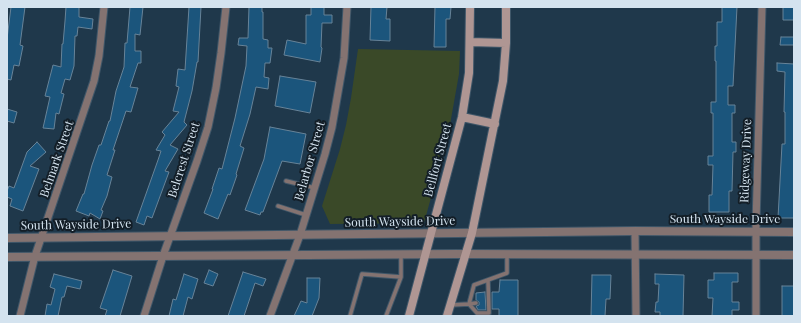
<!DOCTYPE html>
<html>
<head>
<meta charset="utf-8">
<style>
  body { margin:0 }
  #map { position:relative; width:801px; height:323px; overflow:hidden; background:#1f384b; font-family:"Playfair Display",serif }
  canvas { display:block }
  .frame { position:absolute; inset:0; border:8px solid #d4e3ef; pointer-events:none }
</style>
</head>
<body>
<div id="map">
<canvas width="801" height="323"></canvas>
<div class="frame"></div>
</div>
<script>
const ctx = document.querySelector('canvas').getContext('2d');
ctx.lineJoin = 'round';
function fillPath(path, color) {
  ctx.fillStyle = color;
  ctx.fill(path, 'evenodd');
}
function shape(rows) {
  const path = new Path2D();
  for (const r of rows) {
    path.moveTo(r[0], r[1]);
    for (let i = 2; i < r.length; i += 2) path.lineTo(r[i], r[i + 1]);
  }
  return path;
}
function strokePath(path, color, width, dash) {
  ctx.strokeStyle = color;
  ctx.lineWidth = width;
  ctx.lineCap = dash ? 'butt' : 'round';
  ctx.setLineDash(dash || []);
  ctx.stroke(path);
}
function drawText(font, color, halo, rows, align = 'center') {
  ctx.font = font + ' "Playfair Display",serif';
  ctx.lineWidth = 4;
  ctx.setLineDash([]);
  ctx.textBaseline = 'middle';
  ctx.strokeStyle = halo;
  ctx.fillStyle = color;
  for (const [text, x, y, turn = 0] of rows) {
    ctx.save();
    ctx.translate(x, y);
    ctx.rotate((+turn || 0) * Math.PI / 180);
    ctx.textAlign = isNaN(turn) ? turn : align;
    if (halo) ctx.strokeText(text, 0, 0);
    ctx.fillText(text, 0, 0);
    ctx.restore();
  }
}
const green = shape([
  [358,49,460,51,459,74,448,136,424,223,330,224,322,206,340,149,346,125,351,98]
]);
const building = shape([
  [11,7,25,7,20,45,23,46,19,66,14,65,11,80,7,79,7,39,11,7],
  [66,7,79,7,79,17,93,19,92,29,78,27,77,36,75,36,74,66,70,80,65,79,61,93,64,94,59,114,56,113,54,129,43,128,50,97,45,96,53,65,61,67,62,44,63,44,65,21,66,7],
  [130,7,143,7,140,35,135,34,135,51,141,51,141,63,138,63,130,87,138,88,131,112,126,111,113,150,115,150,107,175,112,177,107,196,101,210,103,211,100,219,90,213,89,216,76,211,83,194,84,194,92,165,99,145,101,145,109,121,110,121,116,91,124,67,125,43,127,43,130,7],
  [189,7,201,7,198,62,197,62,192,91,184,122,187,125,170,145,178,149,165,171,169,172,152,218,147,216,144,225,136,222,158,160,161,151,156,150,165,135,162,132,179,112,173,111,179,87,176,86,178,69,185,70,189,7],
  [249,7,262,7,262,12,263,12,263,39,268,40,268,48,272,48,270,63,265,63,264,77,269,78,268,89,256,87,250,114,240,146,244,148,236,174,237,175,230,195,228,194,218,219,204,213,213,189,212,189,219,168,222,169,235,118,246,66,247,46,238,45,239,38,248,38,249,7],
  [311,7,324,7,324,15,332,15,332,23,322,23,321,47,322,48,320,62,284,55,287,40,306,44,306,15,311,15,311,7],
  [371,7,387,7,386,19,390,19,390,41,370,40,371,7],
  [435,7,451,7,450,19,446,19,446,47,434,47,435,7],
  [722,7,737,7,733,86,728,86,728,105,735,105,735,113,732,113,732,142,736,142,736,152,733,152,732,191,729,191,729,212,709,212,709,195,712,195,713,165,708,165,708,156,713,156,713,113,711,113,711,102,716,102,716,61,715,61,715,46,717,46,717,22,722,22,722,7],
  [783,7,794,7,794,20,783,20,783,7],
  [781,37,794,37,794,45,780,45,781,37],
  [777,63,794,64,794,218,778,218,782,144,785,144,785,112,784,112,785,72,777,71,777,63],
  [280,76,316,82,310,113,275,106,280,76],
  [7,109,17,112,14,123,7,121,7,109],
  [270,127,306,134,300,164,282,161,263,212,261,212,260,215,245,210,264,159,270,127],
  [37,142,46,152,30,166,39,169,23,211,10,206,12,199,7,197,7,191,9,186,14,188,27,152,37,142],
  [113,270,132,276,120,316,105,316,107,310,100,308,113,270],
  [209,270,218,274,213,286,204,283,209,270],
  [243,272,266,279,263,286,255,283,244,316,228,316,243,272],
  [714,273,738,273,738,282,732,282,732,302,739,302,739,310,732,310,732,316,712,316,713,298,708,298,708,280,714,280,714,273],
  [54,274,82,281,80,289,67,286,64,297,62,297,58,316,45,316,47,304,51,305,55,289,50,287,54,274],
  [184,274,198,279,192,299,188,297,183,316,169,316,173,299,176,300,184,274],
  [655,274,684,275,683,316,660,316,660,312,655,312,656,302,658,302,659,284,655,284,655,274],
  [592,275,611,275,610,299,606,299,605,316,591,316,592,275],
  [307,278,320,278,319,298,312,316,294,316,301,301,307,303,307,278],
  [500,280,518,280,518,316,499,316,499,309,492,309,492,292,499,292,500,280],
  [782,286,794,286,794,316,782,316,782,286],
  [485,292,486,310,478,310,476,306,479,305,479,302,476,300,476,293,485,292]
]);
const service = shape([
  [286,181,315,188],
  [278,206,306,215],
  [469,304,477,313,489,313,488,280],
  [469,304,476,303],
  [451,305,469,304,474,285,507,273,507,255],
  [350,316,362,274,401,277],
  [386,316,401,277,401,255]
]);
const minor = shape([
  [635,231,636,316],
  [20,316,35,256,94,81,99,56,104,7],
  [144,316,163,256,197,161,208,127,216,88,221,53,226,7],
  [270,316,300,235,325,154,332,127,344,58,347,7],
  [756,316,756,224,762,7]
]);
const tertiary = shape([
  [7,238,635,231,794,232],
  [7,257,456,254,794,255]
]);
const secondary = shape([
  [470,42,506,43],
  [462,117,495,124],
  [409,316,462,117,469,73,470,7],
  [447,316,472,233,503,81,506,43,506,7]
]);
const streetNames = [
  ["Belmark Street",57,159,-71],
  ["Belcrest Street",184,160,-72],
  ["Bellfort Street",438,160,-75],
  ["Belarbor Street",310,161,-74],
  ["Ridgeway Drive",746,161,-88],
  ["South Wayside Drive",725,219],
  ["South Wayside Drive",400,222,-1],
  ["South Wayside Drive",76,225,-1]
];
fillPath(green, '#3a4928');
fillPath(building, '#1b557c');
strokePath(building, '#678398', 1);
strokePath(service, '#405769', 5.5);
strokePath(minor, '#405769', 9);
strokePath(tertiary, '#405769', 10);
strokePath(secondary, '#405769', 10);
strokePath(service, '#847371', 3.5);
strokePath(minor, '#847371', 7);
strokePath(tertiary, '#847371', 8);
strokePath(secondary, '#af9693', 8);
drawText('12px', '#d4e3ef', '#131e27', streetNames);
</script>
</body>
</html>
